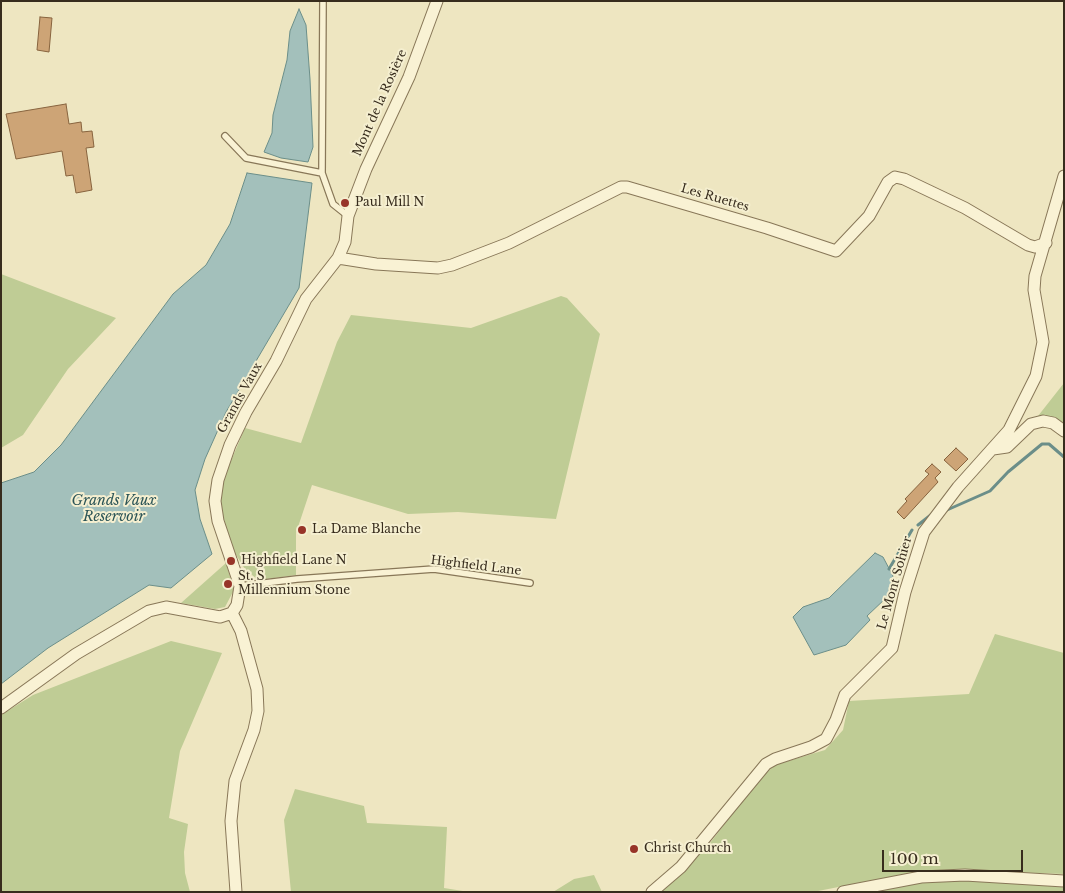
<!DOCTYPE html>
<html>
<head>
<meta charset="utf-8">
<style>
  body { margin:0 }
  #map { position:relative; width:1065px; height:893px; overflow:hidden; background:#eee6c1; font-family:"Libre Baskerville",serif }
  canvas { display:block }
  .frame { position:absolute; inset:0; border:2px solid #372c1d; pointer-events:none }
  .scale { position:absolute; left:882px; top:850px; width:141px; height:22px; box-sizing:border-box; border:2px solid #372c1d; border-top:0; padding-left:6px; font-size:15px; line-height:18px; white-space:nowrap; color:#372c1d; -webkit-text-stroke:4px #f5efd0; paint-order:stroke }
</style>
</head>
<body>
<div id="map">
<canvas width="1065" height="893"></canvas>
<div class="frame"></div>
<div class="scale">100 m</div>
</div>
<script>
const ctx = document.querySelector('canvas').getContext('2d');
ctx.lineJoin = 'round';
function fillPath(path, color) {
  ctx.fillStyle = color;
  ctx.fill(path, 'evenodd');
}
function shape(rows) {
  const path = new Path2D();
  for (const r of rows) {
    path.moveTo(r[0], r[1]);
    for (let i = 2; i < r.length; i += 2) path.lineTo(r[i], r[i + 1]);
  }
  return path;
}
function strokePath(path, color, width, dash) {
  ctx.strokeStyle = color;
  ctx.lineWidth = width;
  ctx.lineCap = dash ? 'butt' : 'round';
  ctx.setLineDash(dash || []);
  ctx.stroke(path);
}
function drawText(font, color, halo, rows, align = 'center') {
  ctx.font = font + ' "Libre Baskerville",serif';
  ctx.lineWidth = 4;
  ctx.setLineDash([]);
  ctx.textBaseline = 'middle';
  ctx.strokeStyle = halo;
  ctx.fillStyle = color;
  for (const [text, x, y, turn = 0] of rows) {
    ctx.save();
    ctx.translate(x, y);
    ctx.rotate((+turn || 0) * Math.PI / 180);
    ctx.textAlign = isNaN(turn) ? turn : align;
    if (halo) ctx.strokeText(text, 0, 0);
    ctx.fillText(text, 0, 0);
    ctx.restore();
  }
}
const green = shape([
  [1,274,116,318,68,369,23,435,1,448],
  [561,296,567,298,600,334,556,519,458,512,408,514,312,485,296,533,296,575,258,580,245,569,231,547,221,508,221,489,230,463,245,428,301,443,337,342,351,315,471,328],
  [1064,383,1064,425,1057,419,1038,416],
  [226,563,234,590,225,607,215,609,181,603],
  [995,634,1064,653,1064,874,954,870,915,872,813,892,659,892,707,847,759,779,775,765,825,750,843,730,849,701,969,694],
  [171,641,222,653,180,751,169,818,188,824,184,852,185,873,190,892,1,892,1,715,33,695],
  [295,789,364,806,367,823,447,827,444,888,469,892,291,892,284,820],
  [594,875,602,892,553,892,574,879],
  [962,879,1058,885,1064,888,1064,892,866,892,923,882]
]);
const water = shape([
  [299,9,306,25,310,79,313,147,308,162,281,158,264,152,272,133,273,115,287,60,290,31,299,9],
  [247,173,312,183,299,288,226,412,205,459,195,490,200,519,212,554,171,588,149,585,48,648,1,684,1,483,34,472,61,445,173,294,206,265,230,224,247,173],
  [875,553,883,557,893,576,887,597,867,616,870,620,846,645,814,655,793,617,803,607,829,598,875,553]
]);
const stream = shape([
  [947,510,990,491,1008,472,1042,444,1049,444,1064,457],
  [918,525,932,514],
  [889,569,912,530]
]);
const building = shape([
  [40,17,52,18,49,52,37,50,40,17],
  [66,104,69,124,81,122,82,132,92,131,94,147,86,148,92,190,76,193,73,175,66,176,62,151,16,159,6,114,66,104],
  [956,448,968,459,956,471,944,460,956,448],
  [932,464,941,472,935,478,938,482,904,519,897,512,907,501,905,499,929,474,925,471,932,464]
]);
const service = shape([
  [225,136,246,158,322,173,333,204,348,216],
  [322,173,323,1],
  [240,586,297,579,434,569,530,583]
]);
const minor = shape([
  [338,258,376,264,438,268,452,265,509,243,621,187,627,187,767,228,836,251,869,216,888,182,895,177,904,179,965,208,1028,245,1035,247,1046,243],
  [993,449,1007,447,1031,424,1043,421,1053,423,1064,431],
  [232,613,241,631,257,689,258,711,254,730,235,781,231,821,236,892],
  [1,708,76,654,149,611,166,607,220,617,232,613,237,605,240,586,218,521,215,501,218,480,230,445,246,412,276,361,306,299,338,258,345,242,348,216,366,169,409,77,437,1],
  [652,892,681,867,766,764,775,759,811,747,826,739,836,720,845,695,892,648,905,592,924,532,958,487,1009,430,1036,376,1043,342,1034,290,1035,276,1064,176],
  [843,892,921,877,965,875,1064,881]
]);
const markers = [
  [345,203,5,"#973428"],
  [302,530,5,"#973428"],
  [231,561,5,"#973428"],
  [228,584,5,"#973428"],
  [634,849,5,"#973428"]
];
const streetNames = [
  ["Mont de la Rosière",380,103,-66],
  ["Les Ruettes",715,198,16],
  ["Grands Vaux",240,398,-61],
  ["Highfield Lane",476,566,7],
  ["Le Mont Sohier",895,583,-74]
];
const poiNames = [
  ["Paul Mill N",355,203],
  ["La Dame Blanche",312,530],
  ["Highfield Lane N",241,561],
  ["St. S",238,577],
  ["Millennium Stone",238,591],
  ["Christ Church",644,849]
];
const waterNames = [
  ["Grands Vaux",114,501],
  ["Reservoir",114,517]
];
fillPath(green, '#bfcc95');
fillPath(water, '#a3c0bb');
strokePath(water, '#6b8e89', 1);
strokePath(stream, '#6b8e89', 3);
fillPath(building, '#cda476');
strokePath(building, '#87633e', 1);
strokePath(service, '#887758', 8);
strokePath(minor, '#887758', 13);
strokePath(service, '#f9f2d4', 5.5);
strokePath(minor, '#f9f2d4', 11);
for (const [x, y, r, color] of markers) {
  const dot = new Path2D();
  dot.arc(x, y, r, 0, 2 * Math.PI);
  ctx.fillStyle = color;
  ctx.fill(dot);
  strokePath(dot, '#f5efd0', 2);
}
drawText('12px', '#372c1d', '#f5efd0', streetNames);
drawText('12px', '#372c1d', '#f5efd0', poiNames, 'left');
drawText('italic 14px', '#2c5557', '#f5efd0', waterNames);
</script>
</body>
</html>
